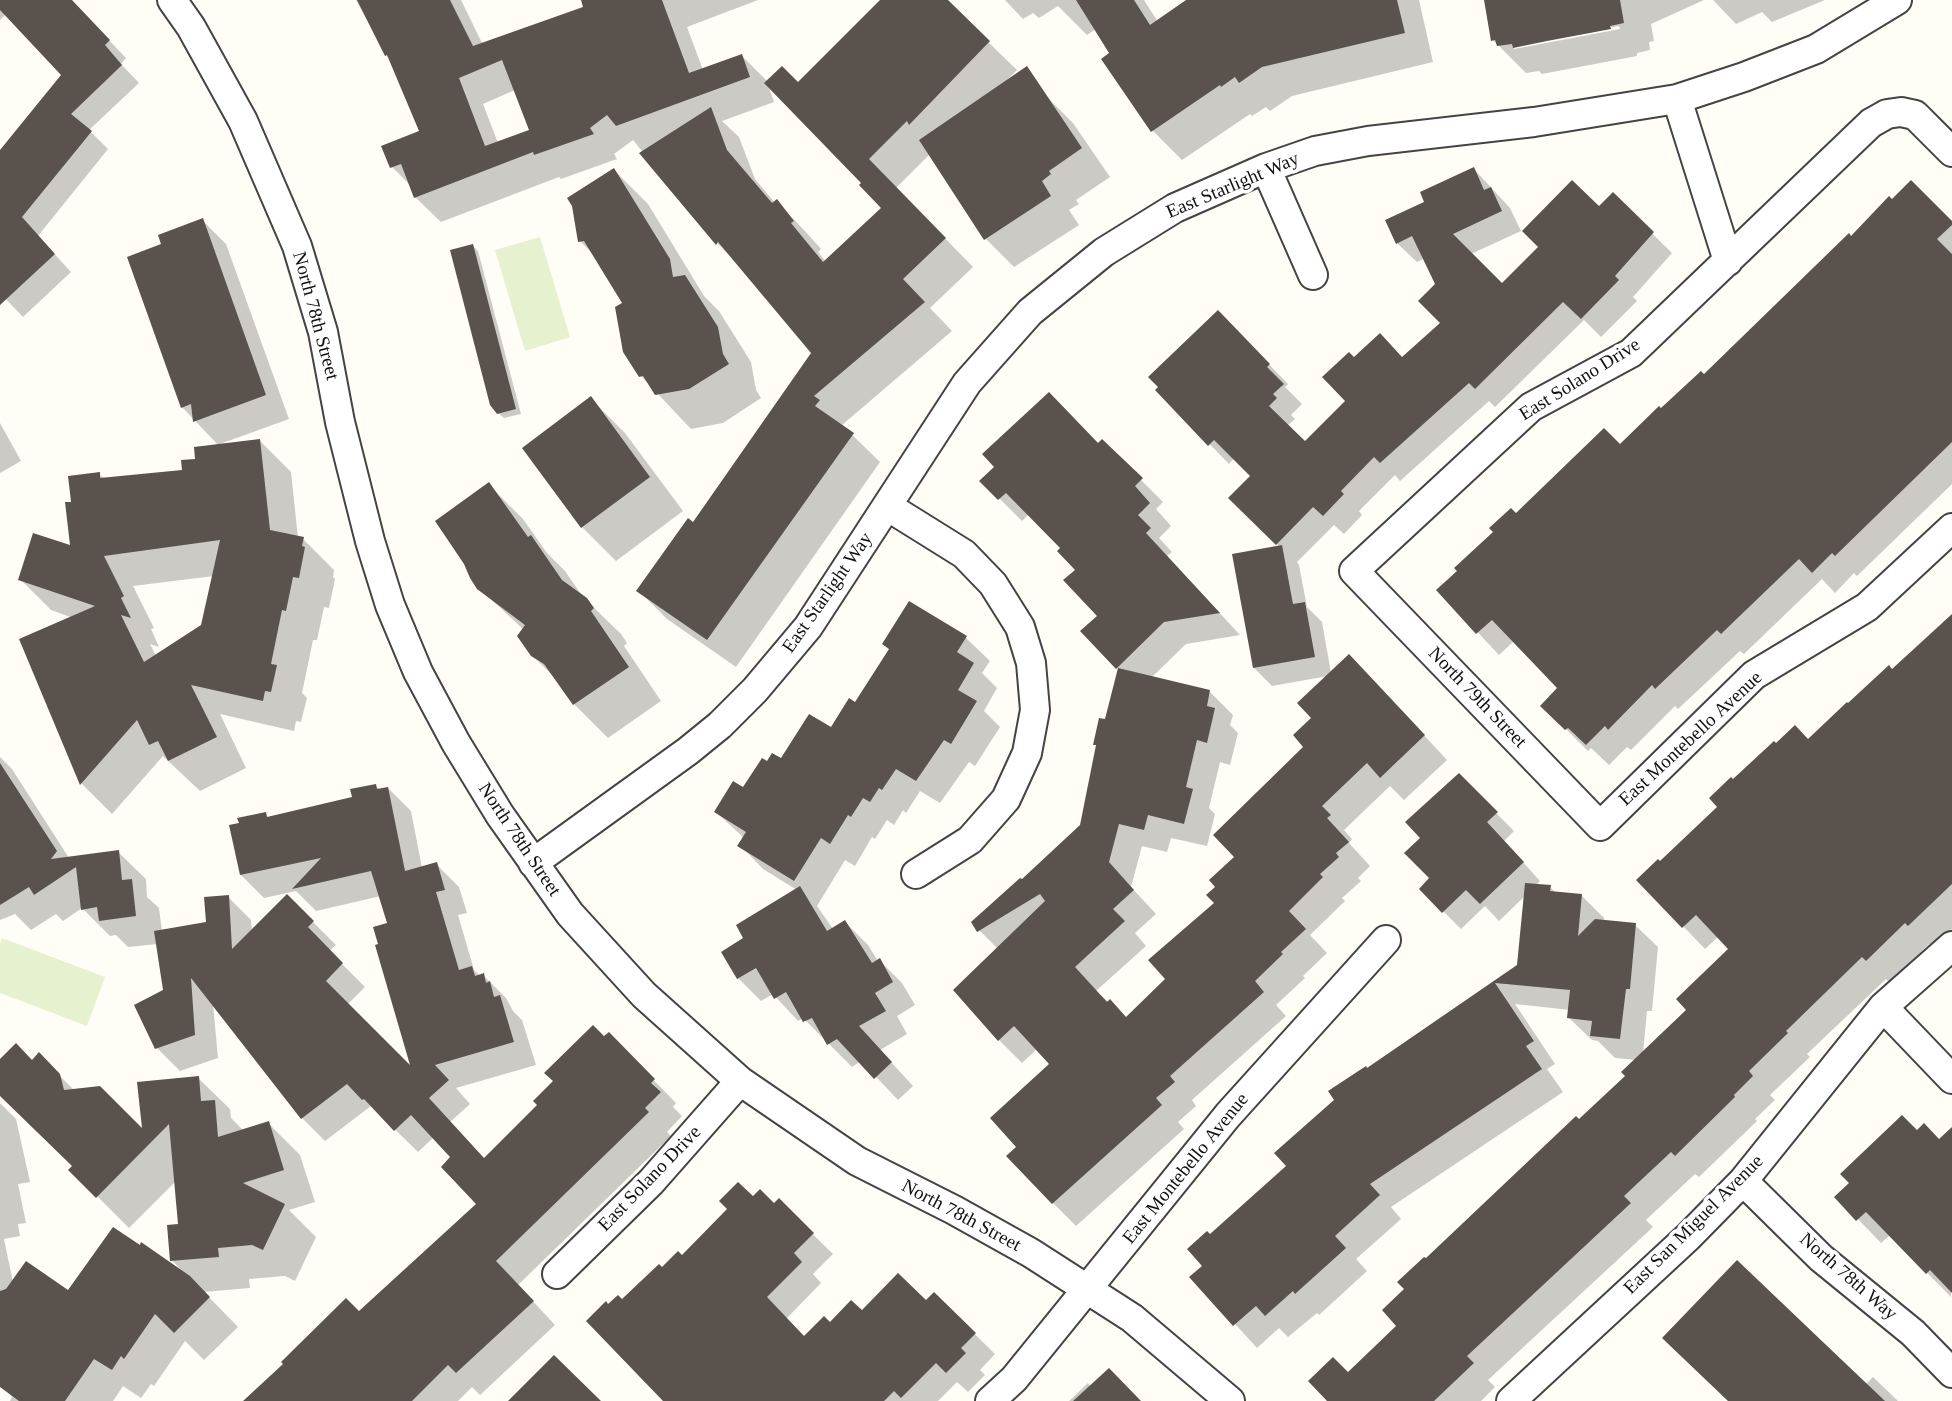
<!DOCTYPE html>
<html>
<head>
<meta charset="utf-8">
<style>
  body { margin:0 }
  canvas { display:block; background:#fffdf5 }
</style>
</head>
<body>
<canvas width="1952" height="1401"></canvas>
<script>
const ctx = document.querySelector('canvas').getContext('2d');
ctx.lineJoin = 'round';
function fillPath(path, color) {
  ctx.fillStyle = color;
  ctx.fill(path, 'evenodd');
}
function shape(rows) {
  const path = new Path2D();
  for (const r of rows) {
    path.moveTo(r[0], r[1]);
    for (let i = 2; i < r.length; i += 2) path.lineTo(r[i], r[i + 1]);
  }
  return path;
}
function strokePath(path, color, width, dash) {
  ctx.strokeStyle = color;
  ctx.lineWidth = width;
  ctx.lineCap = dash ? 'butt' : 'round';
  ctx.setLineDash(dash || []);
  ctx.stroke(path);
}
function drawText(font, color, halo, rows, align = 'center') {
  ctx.font = font + ' "Times New Roman",serif';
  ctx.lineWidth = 7;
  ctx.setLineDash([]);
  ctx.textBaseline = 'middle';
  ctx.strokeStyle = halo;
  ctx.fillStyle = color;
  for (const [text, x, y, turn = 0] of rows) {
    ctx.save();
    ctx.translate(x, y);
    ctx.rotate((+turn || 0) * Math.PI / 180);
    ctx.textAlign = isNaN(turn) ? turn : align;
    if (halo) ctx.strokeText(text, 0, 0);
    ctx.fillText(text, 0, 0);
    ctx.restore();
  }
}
const pitch = shape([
  [540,237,570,337,525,351,495,250],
  [2,938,105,977,87,1026,0,993,0,944]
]);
const shadow = shape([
  [0,0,71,0,126,58,121,64,139,83,89,130,108,149,38,236,71,272,23,317,0,293,0,153,63,74,6,14,0,20],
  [356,0,461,0,483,45,586,8,582,0,758,0,687,27,703,70,742,56,768,82,798,85,882,0,945,0,1017,70,1008,79,1043,93,1073,123,1110,177,1076,200,1079,204,1069,210,1079,225,1014,267,986,239,930,154,896,188,973,267,930,308,952,331,842,425,880,462,736,667,667,619,639,591,693,524,813,353,746,272,717,243,633,140,614,154,617,159,561,179,559,177,441,222,415,197,412,187,392,167,421,132,391,60,386,55],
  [768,85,863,183,884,208,826,262,818,252,821,249,804,230,777,202,775,203,755,179,739,137,722,121,774,102],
  [515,90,531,131,498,143,483,104],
  [1005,0,1144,0,1158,22,1189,0,1419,0,1433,62,1292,96,1270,111,1266,107,1252,116,1250,114,1182,160,1153,131,1096,29,1087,35,1058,6,1039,18,1033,13,1023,19],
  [1486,0,1704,0,1651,24,1654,41,1649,42,1650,50,1637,53,1637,56,1542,74,1539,71,1526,73,1493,40],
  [1619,26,1620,29,1514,49,1514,46],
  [1713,0,1825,0,1772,22,1762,12,1736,24],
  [1474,169,1510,208,1521,231,1471,254,1502,286,1599,209,1613,195,1672,253,1633,297,1637,301,1601,337,1584,320,1495,407,1489,401,1400,481,1395,475,1359,511,1362,515,1344,534,1334,525,1297,562,1299,565,1307,607,1322,622,1331,673,1372,679,1447,760,1404,800,1390,786,1344,830,1352,839,1349,843,1370,866,1358,878,1361,881,1342,898,1345,901,1310,935,1327,953,1303,976,1305,978,1276,1005,1286,1016,1192,1100,1196,1106,1178,1122,1184,1129,1076,1226,1053,1203,1019,1147,1051,1064,1037,1049,1022,1063,999,1040,998,949,979,930,1022,881,1082,825,1119,670,1083,631,1099,616,1077,570,1062,548,1029,514,1022,521,982,481,1098,445,1102,441,1163,502,1156,509,1171,526,1159,538,1172,552,1167,556,1240,635,1186,644,1151,678,1210,692,1233,715,1230,725,1238,733,1230,765,1220,762,1209,808,1215,814,1207,846,1171,838,1167,852,1142,846,1131,887,1156,914,1135,933,1146,946,1096,991,1127,1018,1167,979,1216,903,1218,887,1306,747,1328,676,1272,686,1254,668,1280,547,1231,498,1252,477,1234,458,1229,464,1157,390,1218,312,1288,384,1285,387,1302,404,1291,415,1295,419,1287,426,1305,444,1347,401,1354,359,1403,359,1443,324,1438,284,1425,258,1417,262,1397,243,1427,203],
  [614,170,648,204,704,296,719,311,751,362,756,390,761,398,723,423,691,429,640,375,625,303,595,256,580,241],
  [202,220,226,244,289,419,220,444,260,441,291,472,298,538,303,539,334,570,333,577,335,579,329,608,324,607,317,640,313,640,302,693,307,698,301,722,296,721,294,731,220,714,246,768,200,791,163,756,112,814,82,784,21,640,73,618,51,610,20,579,72,547,73,503,99,474,105,479,184,471,219,446,182,407,163,245],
  [214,576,203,626,156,656,150,644,159,647,151,629,154,628,133,586],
  [1952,224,1952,484,1857,576,1854,573,1835,593,1822,579,1744,654,1740,651,1678,709,1675,706,1631,750,1627,747,1609,765,1591,748,1588,751,1543,706,1559,688,1514,641,1499,655,1438,590,1516,515,1620,446,1704,376,1851,238],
  [473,246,478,251,521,414,504,418,498,413],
  [591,399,625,433,683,511,616,561,582,527],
  [0,423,21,461,0,473],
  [489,485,523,519,547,553,565,571,583,597,621,634,627,643,624,646,661,701,608,738,574,704,559,682,532,655,524,630,479,588],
  [910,603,966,638,990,661,982,673,997,688,984,711,1000,727,975,766,969,762,940,803,920,791,906,813,903,810,894,825,887,820,875,839,872,837,855,866,845,860,817,906,833,929,845,922,868,945,878,961,879,960,902,983,915,1005,897,1016,907,1034,880,1050,913,1086,898,1100,861,1061,852,1067,803,1018,798,1021,773,994,761,1001,738,978,723,952,746,939,797,890,763,869,740,845,744,838,716,812,744,790,768,763,782,760,832,730,856,705,890,650],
  [1952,615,1952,929,1932,948,1929,944,1889,983,1886,979,1807,1054,1810,1057,1770,1095,1775,1100,1755,1119,1757,1121,1699,1177,1695,1174,1646,1220,1653,1227,1488,1380,1495,1387,1481,1401,1329,1401,1348,1374,1399,1327,1407,1289,1426,1260,1627,1076,1636,1060,1615,1058,1598,1041,1592,1040,1569,1018,1570,1010,1515,1004,1555,1064,1547,1069,1563,1092,1391,1207,1401,1219,1356,1259,1367,1271,1319,1315,1317,1313,1288,1337,1279,1328,1257,1348,1192,1277,1204,1266,1210,1237,1288,1166,1367,1070,1519,966,1526,895,1499,921,1485,906,1461,929,1421,889,1432,878,1422,838,1459,776,1514,831,1504,841,1540,881,1535,886,1550,887,1556,893,1582,896,1604,918,1604,922,1635,925,1658,947,1652,1011,1647,1011,1643,1053,1688,1010,1731,949,1719,936,1705,949,1683,926,1660,864,1720,807,1733,782,1808,741,1892,671],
  [0,757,12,769,69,858,118,852,146,879,147,897,159,908,162,931,207,924,228,897,251,920,252,932,287,896,336,945,329,951,365,987,347,1005,413,1071,389,924,381,896,316,911,296,891,264,898,241,875,265,814,269,818,354,799,376,786,380,790,388,788,411,811,422,868,436,864,459,887,467,913,458,915,474,970,480,976,483,975,506,998,513,1011,522,1020,536,1065,456,1088,470,1104,450,1122,485,1160,631,1057,676,1103,673,1107,682,1116,667,1132,671,1136,518,1285,555,1325,480,1395,472,1387,458,1401,247,1401,359,1313,479,1204,453,1158,434,1137,418,1152,371,1106,325,1141,302,1118,213,1004,218,1058,180,1071,157,1048,164,991,158,944,128,947,116,935,110,936,82,908,63,921,56,914,31,930,15,914,0,920],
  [39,1055,75,1091,144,1133,198,1078,230,1109,231,1118,244,1131,268,1123,300,1155,315,1202,289,1210,316,1237,295,1281,285,1276,249,1279,250,1288,204,1292,238,1327,204,1360,185,1341,154,1386,151,1384,141,1398,123,1386,113,1401,10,1401,12,1397,0,1382,0,1103,16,1119,30,1182,18,1184,26,1223,18,1224,20,1236,4,1239,13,1282,69,1292,180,1269,172,1260,179,1226,176,1181,129,1228,71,1170,74,1166,0,1095,0,1062,32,1062],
  [1917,1132,1940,1141,1952,1143,1951,1297,1890,1235,1881,1243,1858,1219],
  [753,1199,774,1206,779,1201,833,1254,813,1274,821,1283,786,1319,805,1338,830,1324,862,1313,926,1302,934,1294,995,1354,980,1370,985,1375,968,1392,957,1382,938,1401,666,1401,608,1306,622,1301,682,1257],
  [1873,1377,1898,1401,1729,1401,1865,1385],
  [1088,1383,1091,1387,1140,1401,1069,1401]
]);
const building = shape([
  [0,0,72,0,110,40,105,45,122,65,71,114,92,131,22,217,55,254,0,305,0,150,61,75,0,10],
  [357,0,450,0,473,46,583,7,581,0,662,0,689,73,742,54,750,77,616,126,607,115,590,128,594,134,534,155,533,152,414,198,401,164,390,168,381,146,419,131,387,55,385,56],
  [502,60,529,130,485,146,459,78],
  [880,0,948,0,990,41,909,125,907,121,869,159,946,238,903,279,925,302,814,396,820,400,815,406,854,433,707,640,636,591,688,518,693,522,811,353,718,242,716,245,639,153,711,107,727,150,772,203,777,199,794,221,791,223,823,262,881,208,859,185,861,183,764,83,782,66,798,82],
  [1076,0,1134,0,1150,25,1186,0,1397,0,1405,33,1262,67,1239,83,1235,77,1221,87,1220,85,1151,132,1101,59,1109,53],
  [1484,0,1620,0,1624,23,1610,26,1611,29,1547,41,1513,48,1512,44,1497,46,1495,40,1491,41],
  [1027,66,1082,148,1049,171,1051,174,1042,181,1051,196,984,240,919,140],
  [1474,167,1484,190,1491,187,1502,211,1453,234,1502,283,1538,247,1522,231,1572,180,1599,206,1613,192,1654,232,1615,276,1619,280,1581,319,1563,302,1475,389,1469,383,1380,463,1374,457,1341,491,1344,494,1323,516,1313,507,1276,545,1228,498,1250,476,1214,440,1208,446,1155,390,1158,387,1148,377,1218,310,1270,364,1267,367,1284,384,1273,394,1277,398,1269,406,1305,441,1345,401,1322,377,1349,352,1354,357,1380,333,1402,357,1440,323,1418,301,1435,284,1412,236,1396,244,1385,220,1424,202,1420,192],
  [614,168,670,259,673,277,685,275,718,327,723,354,729,364,689,389,655,395,643,376,639,377,623,352,615,307,622,303,584,241,578,242,572,206,567,198],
  [1911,180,1952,221,1952,225,1937,239,1952,254,1952,442,1835,556,1832,553,1812,573,1799,559,1721,634,1717,630,1655,689,1652,685,1608,730,1605,726,1586,745,1568,728,1565,730,1540,706,1557,688,1492,620,1476,634,1436,590,1457,571,1454,568,1493,532,1489,528,1511,508,1516,513,1604,428,1620,444,1659,406,1661,408,1701,371,1704,374,1849,233,1851,236,1889,196,1892,199],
  [203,218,266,395,193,422,191,404,181,408,127,257,161,244,158,235],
  [473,244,516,409,497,414,490,405,450,250],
  [1049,392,1098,443,1102,439,1143,478,1135,486,1150,503,1138,515,1151,528,1146,533,1220,613,1164,622,1116,669,1080,631,1097,616,1063,580,1075,570,1057,551,1060,548,1006,493,998,500,979,481,994,467,982,454],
  [591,396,650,477,581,528,522,448],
  [260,439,270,530,304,537,302,546,305,547,299,578,293,577,286,611,282,610,271,664,277,665,271,692,265,691,263,701,191,685,217,737,168,761,158,741,149,745,137,720,80,785,19,639,95,606,18,580,33,533,70,545,65,502,71,502,68,476,100,472,100,478,182,470,181,460,195,459,194,447],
  [220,540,201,625,144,662,121,615,131,618,121,598,124,596,104,556],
  [489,482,528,537,531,535,562,580,587,598,594,608,591,611,629,667,573,705,544,664,531,656,517,636,525,625,477,589,470,578,464,564,435,521],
  [1282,545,1293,604,1305,602,1315,657,1253,668,1232,554],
  [909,601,967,636,957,652,974,663,958,690,977,701,951,744,944,740,916,781,896,769,882,790,879,788,870,802,863,798,851,817,848,815,830,844,821,838,794,881,737,846,746,832,714,812,733,781,743,787,762,758,767,761,772,753,781,758,809,714,831,727,849,698,855,702,889,649,882,644],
  [1952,614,1952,884,1908,926,1905,923,1866,961,1862,957,1786,1031,1788,1033,1749,1071,1753,1076,1734,1095,1735,1097,1675,1156,1671,1152,1624,1196,1631,1203,1467,1356,1474,1363,1434,1401,1327,1401,1308,1381,1333,1357,1348,1372,1396,1326,1382,1310,1404,1289,1397,1282,1424,1257,1426,1258,1576,1116,1579,1119,1625,1076,1621,1072,1686,1010,1676,999,1728,949,1696,915,1682,928,1636,880,1658,859,1660,861,1717,807,1709,798,1731,777,1733,779,1774,741,1776,743,1795,725,1808,739,1847,702,1848,703,1889,665,1892,669],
  [1349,654,1425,735,1380,778,1367,763,1322,806,1331,815,1327,818,1349,842,1336,853,1339,857,1320,874,1323,877,1289,911,1306,929,1281,952,1283,954,1255,981,1264,992,1170,1076,1175,1082,1156,1098,1162,1105,1052,1204,1006,1156,1016,1147,990,1118,1049,1064,1014,1026,998,1041,953,990,1045,901,1040,894,977,932,971,922,1020,878,1022,879,1080,825,1096,745,1093,745,1099,718,1105,719,1118,668,1210,690,1207,706,1215,708,1207,743,1197,740,1186,787,1193,789,1184,824,1148,815,1144,830,1119,824,1109,862,1134,890,1113,909,1125,921,1075,967,1107,1002,1110,999,1126,1017,1165,979,1148,960,1214,903,1206,895,1215,887,1209,880,1234,857,1213,835,1303,747,1293,735,1311,718,1297,703],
  [0,763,57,851,51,859,119,850,122,880,132,879,136,916,99,921,97,907,81,910,76,867,34,895,29,887,0,905],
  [1459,773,1498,812,1487,822,1524,862,1480,904,1466,890,1442,913,1419,889,1429,878,1404,853,1420,838,1405,822],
  [376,784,377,789,388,787,405,871,437,862,445,890,436,892,459,970,472,966,475,976,484,973,486,983,490,981,494,997,500,995,514,1042,435,1065,449,1080,429,1098,484,1158,537,1105,533,1101,553,1081,544,1073,593,1025,604,1036,609,1032,655,1079,651,1083,661,1092,645,1108,649,1112,496,1261,534,1301,456,1373,448,1365,412,1401,243,1401,283,1364,281,1362,346,1298,359,1311,476,1204,441,1167,450,1157,411,1115,394,1131,364,1099,362,1100,347,1084,301,1119,191,978,195,1035,155,1049,134,1005,163,990,154,931,206,922,204,897,229,895,232,949,287,894,314,921,308,927,343,963,326,981,410,1065,375,945,378,944,373,927,387,923,371,871,292,889,321,858,240,875,229,825,239,823,237,818,266,812,267,817,352,797,350,789],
  [1525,883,1551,885,1550,891,1582,894,1578,936,1595,919,1636,923,1630,989,1626,989,1620,1039,1590,1036,1592,1021,1567,1018,1570,990,1495,983,1534,1041,1526,1046,1542,1069,1370,1184,1380,1195,1335,1236,1346,1248,1295,1294,1293,1291,1265,1316,1256,1306,1233,1326,1189,1277,1202,1266,1187,1249,1207,1231,1210,1234,1286,1166,1274,1153,1334,1100,1328,1091,1366,1066,1367,1068,1517,965],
  [800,886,827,931,845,920,872,963,880,958,893,982,875,993,886,1011,859,1026,892,1062,874,1079,837,1039,827,1045,812,1018,803,1022,786,992,774,999,756,968,737,979,721,952,743,938,736,925],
  [16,1043,32,1060,39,1052,60,1074,64,1090,100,1086,142,1128,137,1082,199,1076,201,1101,215,1100,218,1137,269,1121,284,1170,243,1183,285,1204,263,1250,252,1245,218,1248,219,1257,170,1261,167,1225,178,1224,169,1124,96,1198,68,1170,72,1166,0,1096,0,1059],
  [1902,1115,1917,1130,1924,1123,1939,1139,1952,1127,1952,1293,1930,1270,1926,1274,1866,1212,1856,1221,1834,1197,1849,1183,1840,1174],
  [738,1182,753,1196,760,1189,774,1203,779,1198,814,1233,794,1253,802,1262,767,1297,804,1336,824,1316,830,1322,851,1300,862,1310,898,1273,926,1300,934,1292,976,1333,961,1348,966,1353,946,1373,936,1363,901,1398,894,1391,884,1401,663,1401,586,1321,606,1301,608,1304,618,1295,622,1299,659,1264,662,1267,678,1251,682,1255,727,1209,719,1201],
  [113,1227,140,1245,141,1242,190,1276,210,1297,174,1333,155,1314,124,1359,121,1356,112,1370,94,1359,65,1401,19,1401,0,1387,0,1291,6,1289,26,1261,68,1290],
  [1737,1260,1824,1343,1885,1401,1728,1401,1662,1338],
  [554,1355,601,1401,508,1401],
  [1109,1368,1141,1401,1073,1401]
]);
const minor = shape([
  [172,0,191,27,243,121,297,246,323,332,340,422,370,541,390,605,418,672,456,743,500,815,570,914,644,995,740,1081,857,1161,954,1210,1031,1253,1132,1318,1230,1401],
  [1677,99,1728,261],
  [1952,152,1915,115,1901,112,1887,114,1871,123,1631,353,1531,407,1354,571,1600,826,1754,675,1867,607,1952,528],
  [1266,168,1313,275],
  [887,506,964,554,993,584,1020,627,1031,663,1035,710,1027,753,1006,799,970,840,916,874],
  [533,863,688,751,720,725,755,690,808,627,967,383,1030,312,1104,252,1175,208,1266,168,1315,151,1368,141,1534,122,1677,99,1744,77,1816,49,1897,0],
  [1883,1007,1952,1079],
  [1743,1181,1821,1258,1913,1333,1952,1373],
  [557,1274,651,1182,740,1081],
  [990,1401,1014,1379,1228,1115,1386,940],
  [1511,1401,1688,1237,1743,1181,1883,1007,1952,946]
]);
const streetNames = [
  ["East Starlight Way",1233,186,-23],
  ["North 78th Street",315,316,75],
  ["East Solano Drive",1580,380,-32],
  ["East Starlight Way",828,593,-55],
  ["North 79th Street",1477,698,46],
  ["East Montebello Avenue",1691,739,-43],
  ["North 78th Street",519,840,56],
  ["East Montebello Avenue",1186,1169,-51],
  ["East Solano Drive",650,1179,-46],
  ["North 78th Street",961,1216,28],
  ["East San Miguel Avenue",1694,1225,-45],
  ["North 78th Way",1848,1277,41]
];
fillPath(pitch, '#e6f2cf');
fillPath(shadow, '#0003');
fillPath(building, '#5a524d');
strokePath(minor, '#444', 32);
strokePath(minor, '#fff', 28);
drawText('19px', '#111', '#fff', streetNames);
</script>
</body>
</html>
